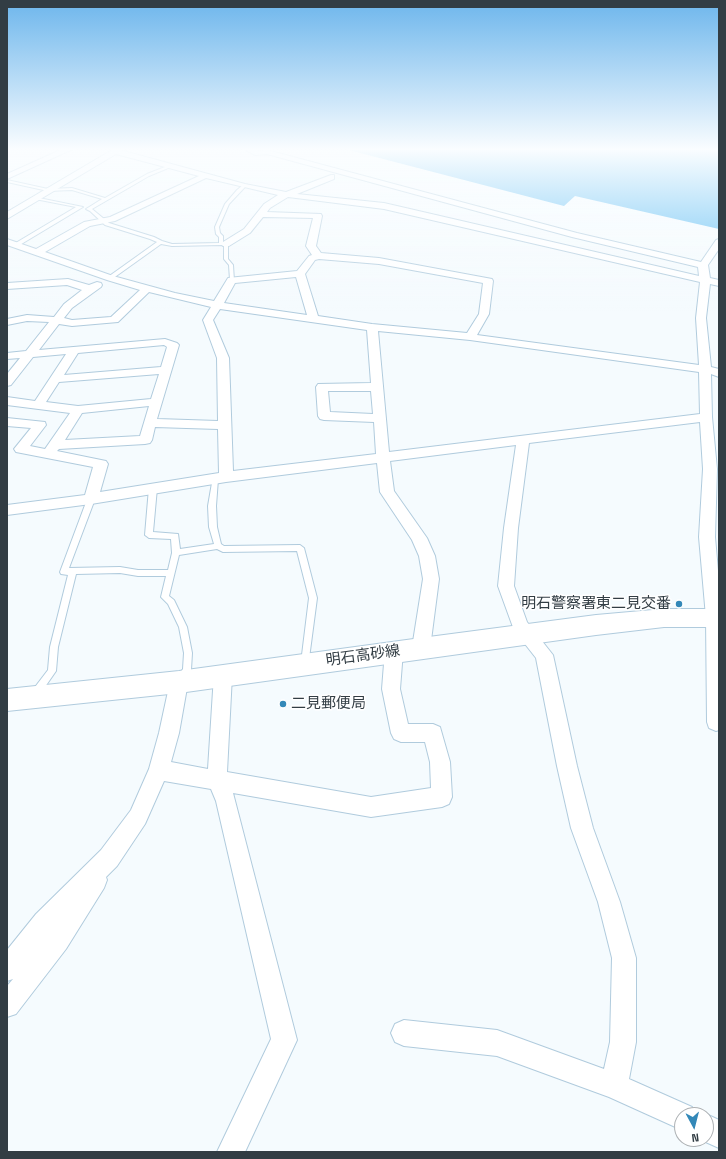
<!DOCTYPE html>
<html>
<head>
<meta charset="utf-8">
<style>
  body { margin:0 }
  #map { position:relative; width:726px; height:1159px; overflow:hidden; background:#f5fbfe; font-family:"Space Grotesk",sans-serif }
  canvas { display:block }
  .frame { position:absolute; inset:0; border:8px solid #323d44; pointer-events:none }
  .north { position:absolute; left:674px; top:1107px; width:40px; height:40px; box-sizing:border-box; background:#fff; border:1px solid #adb1b4; border-radius:50%; rotate:173deg; font-size:11px; font-weight:700; line-height:16px; text-align:center; color:#323d44 }
  .north::after { content:''; display:block; margin:auto; width:14px; height:18px; background:#3388b8; clip-path:polygon(50% 0,100% 100%,50% 72%,0 100%) }
</style>
</head>
<body>
<div id="map">
<canvas width="726" height="1159"></canvas>
<div class="frame"></div>
<div class="north">N</div>
</div>
<script>
const ctx = document.querySelector('canvas').getContext('2d');
ctx.lineJoin = 'round';
function fillPath(path, color) {
  ctx.fillStyle = color;
  ctx.fill(path, 'evenodd');
}
function shape(rows) {
  const path = new Path2D();
  for (const r of rows) {
    path.moveTo(r[0], r[1]);
    for (let i = 2; i < r.length; i += 2) path.lineTo(r[i], r[i + 1]);
  }
  return path;
}
function strokePath(path, color, width, dash) {
  ctx.strokeStyle = color;
  ctx.lineWidth = width;
  ctx.lineCap = dash ? 'butt' : 'round';
  ctx.setLineDash(dash || []);
  ctx.stroke(path);
}
function drawText(font, color, halo, rows, align = 'center') {
  ctx.font = font + ' "Space Grotesk","Noto Sans JP",sans-serif';
  ctx.lineWidth = 3;
  ctx.setLineDash([]);
  ctx.textBaseline = 'middle';
  ctx.strokeStyle = halo;
  ctx.fillStyle = color;
  for (const [text, x, y, turn = 0] of rows) {
    ctx.save();
    ctx.translate(x, y);
    ctx.rotate((+turn || 0) * Math.PI / 180);
    ctx.textAlign = isNaN(turn) ? turn : align;
    if (halo) ctx.strokeText(text, 0, 0);
    ctx.fillText(text, 0, 0);
    ctx.restore();
  }
}
const water = shape([
  [341,148,719,148,719,229,575,196,564,206]
]);
const path = shape([
  [689,151,691,148]
]);
const service = shape([
  [170,165,173,166,149,176,92,209,109,223,154,237,162,241,172,244,219,243,219,237,216,234,215,227,225,204,237,190,243,185,245,185,245,187,229,204,219,227,220,233,223,236,223,243,228,244,228,259,233,265,234,281,230,280,229,265,224,259,224,245,172,246,161,244,112,279,108,279,108,277,157,242,150,239,105,225,90,211,86,209,102,199,72,190,48,191,7,182,7,180,48,189,72,188,105,198,147,174,170,165],
  [34,197,83,207,18,246,14,246,14,244,76,207,35,199,34,197],
  [213,477,215,477,218,479,216,506,217,527,221,544,224,546,300,545,304,548,317,598,308,666,305,667,302,666,301,663,309,598,297,551,223,552,217,549,179,555,169,596,174,600,187,627,192,653,191,670,184,681,181,682,178,681,176,678,183,669,184,653,179,627,168,604,161,597,166,576,138,576,120,573,76,574,58,647,56,671,38,697,35,698,32,697,30,694,32,691,48,670,50,647,68,575,61,574,60,572,88,497,91,496,95,499,69,568,120,567,138,570,168,570,172,553,171,539,149,538,145,535,149,488,153,486,157,488,153,532,178,534,180,549,214,544,209,527,208,506,213,477]
]);
const minor = shape([
  [65,148,75,148,7,179,7,174,65,148],
  [111,148,120,148,120,150,245,184,286,192,331,175,334,175,334,179,297,194,384,203,699,276,698,267,572,237,267,154,255,155,242,148,252,148,259,151,267,150,577,233,701,262,716,240,719,239,719,249,708,265,710,278,719,280,719,286,710,284,706,318,711,367,719,369,719,377,711,374,712,417,717,469,715,537,719,582,719,730,716,731,709,728,707,722,706,617,699,537,703,469,700,422,529,443,518,528,514,586,527,622,553,655,577,766,593,828,620,902,636,958,636,1042,629,1079,692,1107,695,1115,682,1115,682,1130,609,1097,497,1056,404,1046,395,1042,391,1033,395,1024,404,1020,497,1030,604,1069,610,1042,612,958,598,902,571,828,557,766,536,658,514,630,498,586,504,528,516,445,390,461,394,491,427,538,435,556,439,579,430,648,427,653,421,655,415,653,412,648,423,579,419,556,412,540,380,492,377,463,226,482,91,504,7,515,7,505,85,495,93,467,16,452,14,449,31,428,7,426,7,418,45,422,46,425,30,446,45,449,70,413,7,405,7,397,35,401,66,354,33,357,11,385,7,386,7,374,20,358,7,359,7,353,26,351,49,322,27,321,7,325,7,319,27,315,54,317,64,304,82,290,67,285,7,289,7,283,68,279,89,285,97,282,101,283,102,285,101,287,72,308,64,318,72,320,111,317,140,290,107,280,7,245,7,239,36,249,84,222,110,217,199,176,116,154,7,219,7,212,112,150,111,148],
  [206,178,278,195,264,204,244,229,223,242,221,244,223,246,229,246,250,233,263,217,313,218,306,246,312,255,309,256,297,271,228,278,214,301,175,293,113,276,45,252,90,226,115,221,206,178],
  [288,197,384,209,700,282,696,318,699,365,477,335,489,314,493,281,492,279,379,258,321,253,316,246,322,216,321,214,267,212,270,208,288,197],
  [319,259,379,264,483,283,479,314,467,333,372,324,318,316,305,274,315,260,319,259],
  [296,277,307,315,224,303,235,283,296,277],
  [149,292,211,307,203,320,217,358,218,421,157,419,179,345,177,343,165,339,39,350,59,324,72,326,118,322,149,292],
  [220,309,367,330,371,383,318,384,316,387,318,416,320,419,324,420,374,422,376,454,233,471,229,358,213,320,220,309],
  [378,331,470,340,699,372,700,414,389,452,378,331],
  [164,345,167,347,161,367,64,375,78,353,164,345],
  [159,374,151,399,78,406,46,402,59,382,159,374],
  [328,391,371,391,373,414,330,412,328,391],
  [149,406,140,436,65,440,82,413,149,406],
  [155,427,218,429,219,473,100,492,108,464,106,461,57,451,59,449,145,444,150,443,152,440,155,427],
  [394,644,400,646,403,651,400,689,408,724,433,724,440,727,450,762,452,797,449,804,442,807,371,817,233,793,297,1040,245,1152,217,1152,271,1039,216,801,211,789,164,781,145,824,117,866,106,877,107,880,104,888,66,949,16,1014,7,1017,7,986,13,979,7,981,7,950,36,914,101,850,131,810,149,769,159,733,170,682,173,676,179,674,185,676,188,682,179,733,171,762,208,769,214,675,217,669,223,667,229,669,232,675,227,772,371,797,431,788,430,762,425,742,401,742,394,739,391,733,382,689,385,651,388,646,394,644],
  [706,1114,719,1120,719,1148,699,1139,706,1139,706,1115,705,1115,706,1114]
]);
const secondary = shape([
  [664,609,719,609,719,627,664,627,596,635,179,693,7,711,7,689,179,671,421,638,596,615,664,609]
]);
const markers = [
  [679,604,4,"#3388b8"],
  [283,704,4,"#3388b8"]
];
const poiNames = [
  ["明石警察署東二見交番",671,604],
  ["二見郵便局",291,704,"left"]
];
const streetNames = [
  ["明石高砂線",363,656,-8]
];
fillPath(water, '#56b9f2');
strokePath(service, '#b0cbdd', 2);
strokePath(minor, '#b0cbdd', 2);
strokePath(secondary, '#b0cbdd', 2);
strokePath(path, '#a4acb0', 1.5, [1, 1.5]);
fillPath(service, '#fff');
fillPath(minor, '#fff');
fillPath(secondary, '#fff');
const sky = ctx.createLinearGradient(0, 0, 0, 311);
sky.addColorStop(0, '#6db6ec');
sky.addColorStop(0.48, '#fafdff');
sky.addColorStop(1, '#fafdff00');
ctx.fillStyle = sky;
ctx.fillRect(0, 0, 726, 311);
for (const [x, y, r, color] of markers) {
  const dot = new Path2D();
  dot.arc(x, y, r, 0, 2 * Math.PI);
  ctx.fillStyle = color;
  ctx.fill(dot);
  strokePath(dot, '#fff', 1.5);
}
drawText('15px', '#323d44', '#fff', poiNames, 'right');
drawText('15px', '#323d44', '#fff', streetNames);
</script>
</body>
</html>
